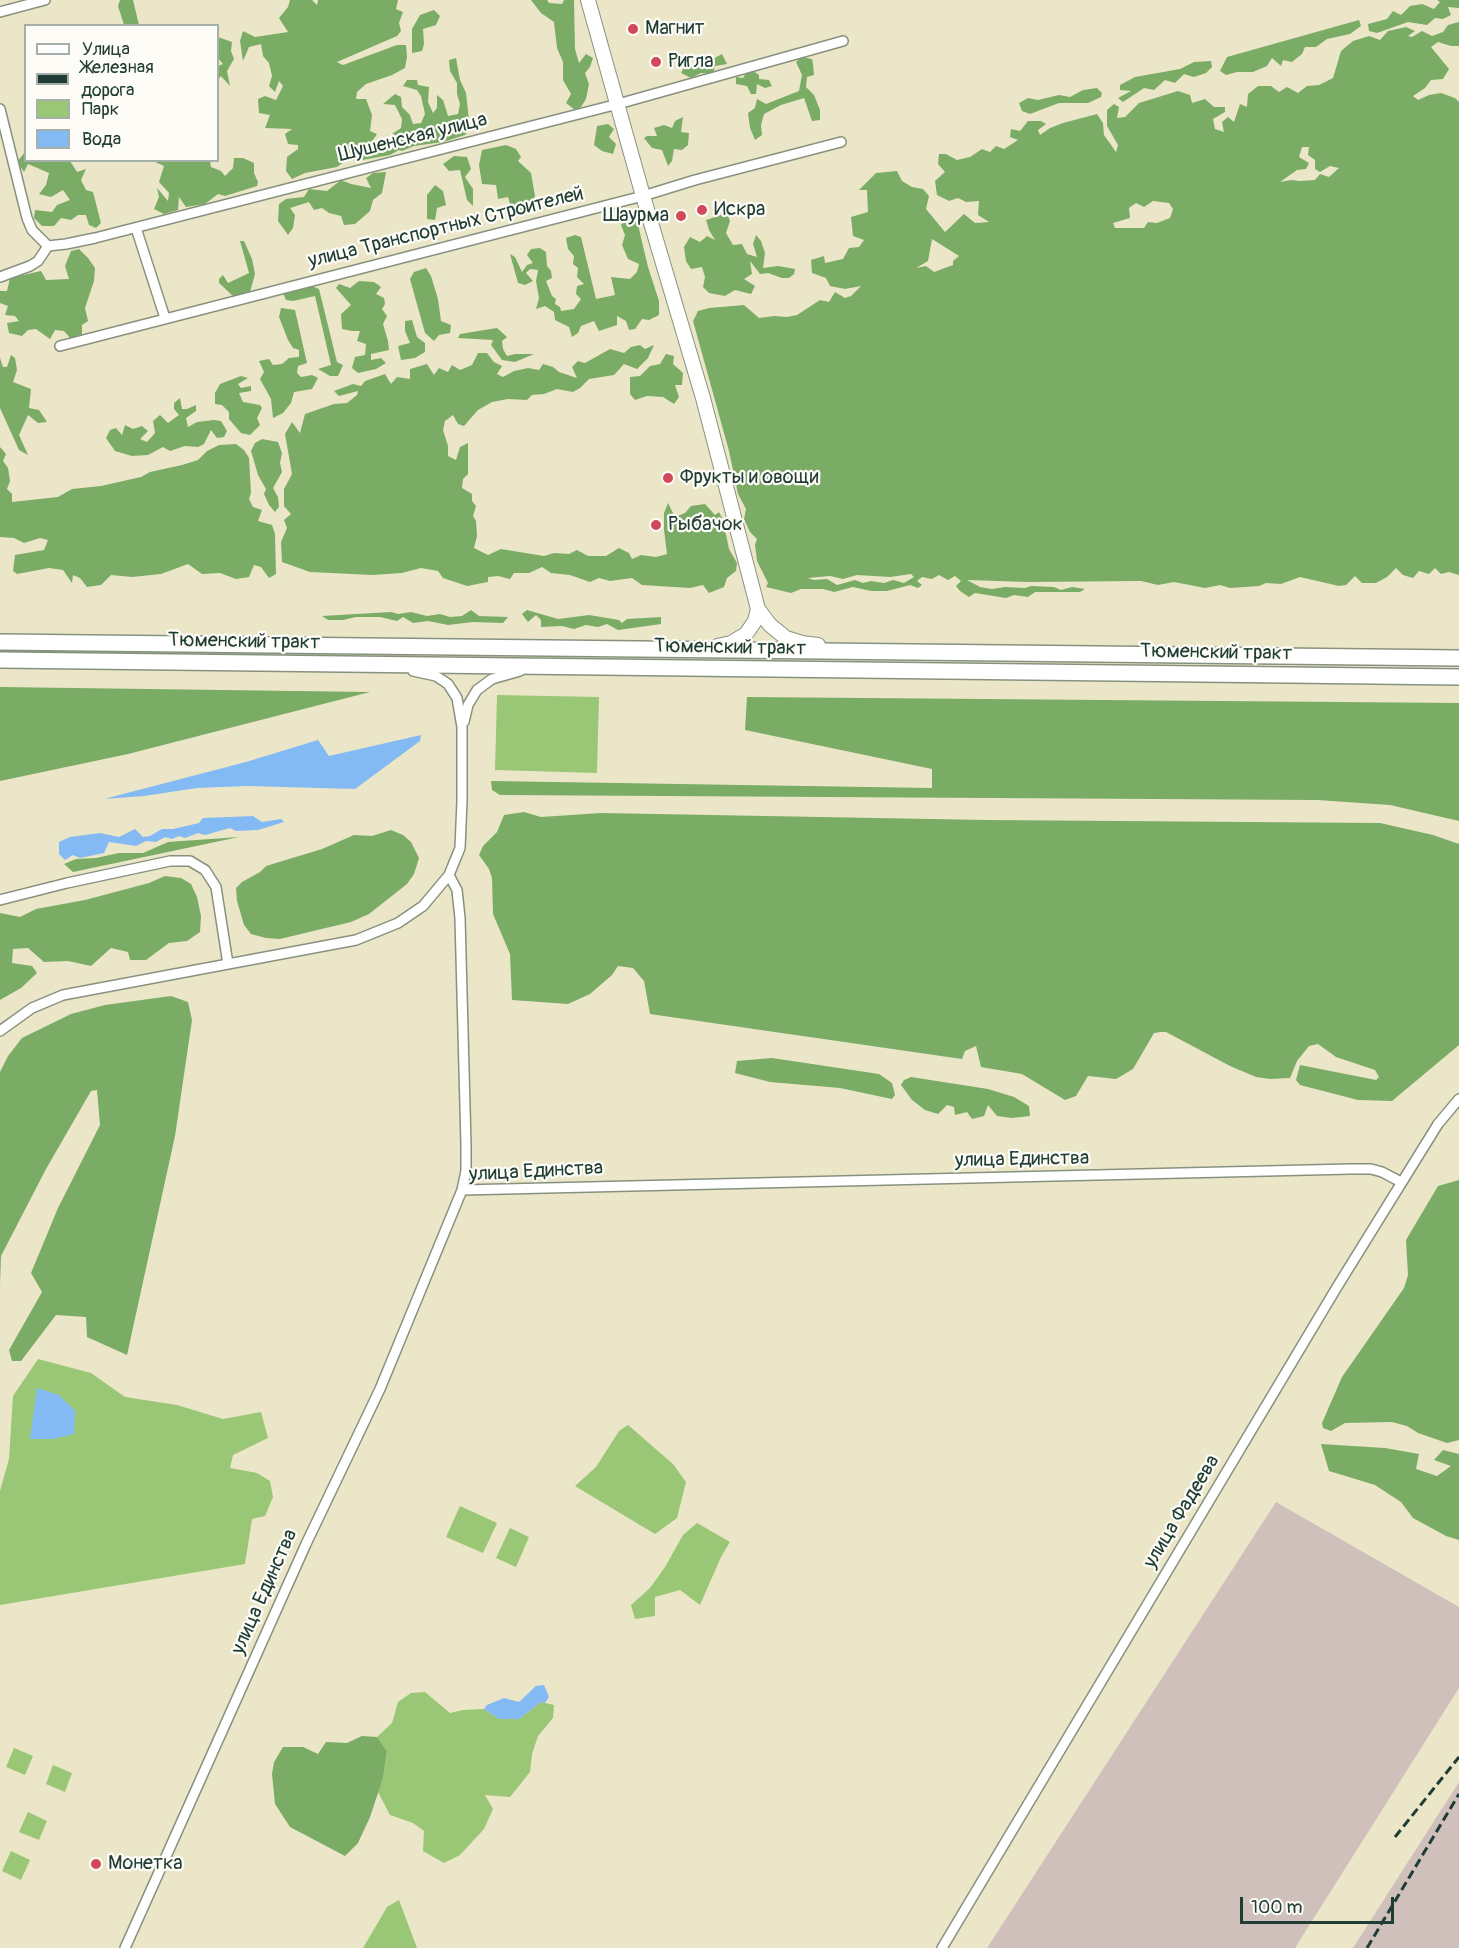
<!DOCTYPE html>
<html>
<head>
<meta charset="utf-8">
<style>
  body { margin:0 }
  #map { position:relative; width:1459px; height:1948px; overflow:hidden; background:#ece6c9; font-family:Pangolin,sans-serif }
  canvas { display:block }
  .legend { position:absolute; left:24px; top:24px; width:195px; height:138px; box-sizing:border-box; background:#fdfcf7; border:2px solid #a4b0a9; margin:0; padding:8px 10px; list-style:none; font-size:18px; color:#1f3d34 }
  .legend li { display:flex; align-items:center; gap:12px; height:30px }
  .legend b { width:30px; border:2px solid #a4b0a9 }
  .scale { position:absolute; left:1240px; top:1897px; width:154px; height:27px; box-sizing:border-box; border:3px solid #1f3d34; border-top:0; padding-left:8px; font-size:18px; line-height:21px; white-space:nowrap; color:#1f3d34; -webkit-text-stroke:4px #fdfcf7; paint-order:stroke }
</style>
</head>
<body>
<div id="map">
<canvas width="1459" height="1948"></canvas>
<ul class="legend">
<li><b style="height:8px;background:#fff"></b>Улица</li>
<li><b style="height:8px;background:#1f3d34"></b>Железная дорога</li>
<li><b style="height:16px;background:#99c775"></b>Парк</li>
<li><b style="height:16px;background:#83baf3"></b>Вода</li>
</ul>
<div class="scale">100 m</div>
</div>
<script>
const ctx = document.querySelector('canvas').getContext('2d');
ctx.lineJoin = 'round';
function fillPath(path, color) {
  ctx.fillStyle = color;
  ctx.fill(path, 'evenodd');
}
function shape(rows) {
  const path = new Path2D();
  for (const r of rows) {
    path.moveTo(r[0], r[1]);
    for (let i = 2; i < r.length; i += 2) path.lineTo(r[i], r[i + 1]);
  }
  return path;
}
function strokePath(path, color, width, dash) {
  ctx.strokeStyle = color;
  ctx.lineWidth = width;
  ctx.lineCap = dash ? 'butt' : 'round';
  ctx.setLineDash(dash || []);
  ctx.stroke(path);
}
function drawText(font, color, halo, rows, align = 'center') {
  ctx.font = font + ' Pangolin,sans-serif';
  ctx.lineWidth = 4.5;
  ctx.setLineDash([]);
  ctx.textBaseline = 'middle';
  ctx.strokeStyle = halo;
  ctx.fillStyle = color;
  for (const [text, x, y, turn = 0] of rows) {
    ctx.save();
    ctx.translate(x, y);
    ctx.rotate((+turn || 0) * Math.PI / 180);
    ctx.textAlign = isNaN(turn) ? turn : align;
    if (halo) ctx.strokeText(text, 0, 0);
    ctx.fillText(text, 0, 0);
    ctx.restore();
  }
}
const industrial = shape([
  [1276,1502,1459,1607,1459,1688,1295,1948,987,1948],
  [1459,1782,1459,1948,1353,1948]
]);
const green = shape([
  [497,695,599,697,597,773,495,770],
  [38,1359,91,1373,125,1397,177,1405,223,1419,261,1412,268,1438,233,1455,230,1468,257,1473,270,1481,273,1497,265,1516,252,1519,245,1564,0,1605,0,1491,9,1459,13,1396],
  [628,1425,673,1464,686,1482,677,1518,655,1534,575,1486,596,1467,619,1431],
  [460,1506,497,1523,483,1553,446,1537],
  [697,1523,730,1542,721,1557,700,1605,680,1590,655,1597,655,1616,635,1619,631,1605,650,1588,665,1567,683,1535],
  [510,1528,529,1537,516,1567,496,1558],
  [425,1692,450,1713,463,1710,484,1709,499,1719,519,1719,541,1702,554,1705,553,1718,538,1736,532,1754,530,1772,510,1797,485,1795,493,1809,484,1829,460,1855,444,1863,423,1851,424,1831,413,1823,390,1815,378,1792,383,1778,387,1751,377,1737,392,1723,398,1702,411,1693],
  [14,1748,33,1756,25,1775,6,1767],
  [53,1765,72,1773,65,1792,46,1784],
  [28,1812,47,1821,39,1840,19,1832],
  [11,1851,30,1860,21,1880,2,1871],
  [399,1900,417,1948,363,1948,387,1907]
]);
const forest = shape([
  [120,0,133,0,139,25,124,25,118,6],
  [290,0,312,0,317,5,318,0,398,0,396,9,403,12,399,23,401,31,397,36,337,62,343,65,397,45,406,45,407,57,405,68,392,75,366,84,357,92,356,99,366,99,372,115,370,131,377,134,371,143,393,148,405,144,392,134,401,128,402,119,395,105,383,104,395,94,401,97,402,107,410,115,413,124,421,123,425,114,421,96,417,90,403,86,407,80,417,80,418,85,429,87,428,102,433,113,437,108,437,95,443,100,448,116,458,114,460,104,457,94,457,83,450,71,449,60,456,58,460,80,466,93,470,129,465,135,443,142,414,146,402,151,399,150,390,155,357,161,348,159,337,167,305,173,292,179,286,171,287,157,298,149,298,145,288,144,285,134,292,129,265,128,270,115,259,113,258,99,265,96,276,100,283,86,279,81,275,92,269,86,272,76,269,63,263,56,261,44,249,47,243,61,240,41,243,31,255,37,288,32,279,18,288,7],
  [531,0,547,0,549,3,562,4,564,0,574,0,575,49,579,63,586,54,593,58,590,67,585,73,589,84,586,99,581,107,575,110,566,103,571,94,563,80,563,62,557,48,554,22,541,13],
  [1437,0,1459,0,1459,8,1448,7,1451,15,1443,19,1435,18,1427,25,1408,22,1377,33,1369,31,1368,24,1387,19,1393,11,1401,15,1410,6,1422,4,1434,9,1440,2],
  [434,10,440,16,436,25,423,29,424,44,422,51,412,53,412,29,420,15],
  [1359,20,1361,26,1350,34,1327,39,1316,47,1305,47,1302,54,1292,62,1283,60,1281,66,1272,58,1267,66,1253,72,1237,72,1226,75,1220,71,1227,57],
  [1459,22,1459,46,1451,46,1438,42,1431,47,1449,69,1443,79,1431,80,1425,88,1413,96,1418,100,1429,95,1441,93,1455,98,1459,102,1459,575,1449,572,1441,574,1435,568,1429,574,1419,571,1413,578,1403,575,1396,568,1387,577,1376,583,1362,583,1355,576,1346,585,1339,586,1300,577,1281,584,1266,583,1259,586,1230,588,1220,585,1205,588,1174,582,1158,585,1141,581,1028,582,967,580,980,587,992,589,1005,587,1025,588,1031,586,1054,587,1061,590,1072,587,1085,589,1080,592,1035,592,1028,597,1014,595,1006,598,975,593,969,597,960,591,956,586,961,581,955,576,948,580,939,575,932,579,922,577,917,581,922,585,918,588,910,585,887,591,871,591,853,587,834,592,823,589,801,589,791,593,766,587,768,583,757,561,755,545,757,539,750,532,744,519,746,509,738,494,729,451,693,321,698,311,709,308,744,305,759,318,774,316,787,317,797,315,820,300,829,302,835,292,845,298,851,296,861,286,845,289,830,286,826,278,812,273,811,260,824,256,825,263,843,259,849,248,859,247,864,240,853,236,851,217,868,212,867,190,859,190,876,173,897,171,902,181,912,187,923,189,929,196,926,209,945,232,964,214,975,223,989,222,978,215,979,201,966,202,958,198,949,201,937,195,935,181,945,172,938,164,939,154,946,154,957,160,970,157,982,149,990,152,996,146,1004,149,1018,140,1010,137,1011,129,1020,131,1028,121,1041,121,1046,124,1038,130,1040,135,1050,128,1063,123,1097,114,1103,123,1104,135,1116,152,1118,145,1107,126,1107,110,1114,104,1119,107,1117,118,1125,117,1139,103,1178,91,1190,95,1192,103,1205,99,1214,107,1225,107,1225,112,1213,119,1215,129,1224,132,1222,122,1228,117,1234,122,1240,104,1247,107,1248,94,1258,86,1271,86,1279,92,1287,87,1298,93,1307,86,1319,85,1333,78,1341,51,1353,41,1369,36,1380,40,1388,31,1406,27,1415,31,1408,36,1412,37,1422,31,1432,36,1443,32,1448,25],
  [1302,147,1309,147,1308,155,1315,160,1315,169,1320,172,1330,166,1339,168,1329,177,1320,174,1315,180,1300,181,1291,180,1280,182,1297,170,1306,169,1309,163,1299,157],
  [1153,201,1169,203,1173,209,1170,218,1157,223,1148,222,1144,228,1115,228,1113,223,1130,218,1129,208,1136,203,1144,207],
  [932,239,959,256,953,261,953,265,934,272,926,266,916,268,928,261],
  [911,574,914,577,904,583,893,580,884,583,871,581,863,583,855,580,837,585,827,579,814,580,808,578,830,576,843,579,857,575,890,577],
  [218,37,232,42,231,51,234,59,227,71,230,86,221,76,218,80,218,66,223,64,218,58],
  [722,54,727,64,715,66,713,74,701,73,691,78,681,73,684,67,696,66,700,56,709,57,711,60],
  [802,57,812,59,813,64,814,75,807,77,806,87,814,95,820,110,820,120,812,121,804,98,781,105,764,114,761,125,762,135,755,140,750,128,748,113,755,108,757,99,766,104,799,91,802,75,796,62],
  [1211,61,1212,67,1206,73,1194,77,1184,74,1175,83,1165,80,1154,90,1144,88,1123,102,1118,98,1131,91,1120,90,1120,85,1135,77,1180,69,1194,62],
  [753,71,759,75,759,79,769,80,772,86,765,88,757,84,756,94,751,94,747,86,736,84,736,77,743,78,746,73],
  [1097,88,1102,93,1101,97,1088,103,1059,103,1030,114,1022,111,1019,103,1028,98,1038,100,1059,95,1070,97,1083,90],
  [683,117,681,132,689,133,688,145,682,150,674,149,672,161,668,166,662,150,652,148,644,138,647,136,657,136,654,128,664,125,672,128,675,121],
  [608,124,614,129,609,137,616,144,613,154,602,151,594,145,597,126],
  [506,145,516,149,521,157,518,161,531,173,535,196,530,209,512,211,508,197,498,199,496,185,482,184,479,165,482,150],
  [25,152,26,160,70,161,77,172,86,169,81,180,86,190,93,192,101,223,96,228,89,225,86,215,78,215,71,220,61,218,54,226,42,226,34,218,35,210,52,212,57,205,70,200,63,190,51,197,39,194,46,185,49,173,28,164,24,172,17,162],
  [454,156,467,157,471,169,465,177,473,189,473,206,467,200,460,170,449,171,443,164],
  [234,158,243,158,254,163,254,173,258,182,257,186,225,196,218,194,205,204,186,207,179,197,178,210,164,214,154,209,159,197,157,188,168,201,169,193,159,182,164,166,153,161,210,161,211,167,221,171,225,176,233,168],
  [386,172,382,193,373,200,370,211,355,224,344,225,341,216,329,213,322,208,314,210,309,202,290,208,295,215,293,228,288,235,278,221,279,204,286,199,304,197,309,189,327,191,341,180,351,184,371,188,366,178,373,173],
  [435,185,443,191,446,205,437,208,435,220,427,219,427,195],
  [635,212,648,267,659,301,659,315,649,320,642,319,635,329,629,330,626,321,617,316,617,325,599,331,594,321,581,326,578,333,572,337,569,327,555,320,554,312,545,306,536,309,539,298,536,281,538,270,530,269,526,273,533,281,525,285,518,283,510,254,515,257,522,272,527,265,533,263,527,255,531,249,540,248,546,252,547,266,551,271,552,278,546,281,552,296,556,299,555,304,560,307,561,311,574,309,581,299,576,294,577,286,584,284,577,277,578,268,573,264,574,256,568,249,566,238,575,235,581,237,596,299,615,295,611,277,630,279,637,272,639,264,628,259,622,245,625,235,621,225,629,213],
  [727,213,730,221,726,233,733,245,742,244,747,254,757,257,753,244,756,235,761,241,765,253,763,268,778,266,795,269,794,274,789,278,782,278,768,273,760,274,750,261,752,274,744,279,755,286,751,294,735,290,725,296,709,293,703,287,705,277,702,267,691,269,686,261,684,247,690,237,700,242,707,236,715,240,709,230,706,220],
  [240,241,244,241,252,259,255,274,250,292,233,296,219,283,219,279,223,275,228,283,249,273],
  [79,249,88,258,95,268,94,281,85,308,88,321,82,325,82,335,71,339,64,331,55,330,50,339,36,329,28,330,22,336,9,333,7,323,19,321,15,316,5,315,8,306,0,303,0,291,7,291,10,278,41,271,46,280,69,279,65,266,71,251],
  [426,268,431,276,438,299,441,321,451,325,450,333,439,335,434,341,425,333,410,279,414,272],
  [359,281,374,282,381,287,376,294,384,298,385,304,382,309,387,316,383,324,388,341,389,350,371,354,371,360,381,358,386,363,376,369,358,373,352,368,355,357,365,355,366,344,357,341,360,331,352,331,342,329,341,314,351,305,336,288,339,284,350,288],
  [309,285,319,289,337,362,343,365,338,376,330,376,318,369,331,365,315,296,293,301,286,300,283,293],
  [281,308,295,310,307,363,298,366,297,373,301,377,312,375,318,378,312,389,294,392,291,403,283,413,273,418,271,399,260,379,264,372,259,361,269,359,273,365,282,364,289,358,299,357,299,350,293,348,288,340,279,317],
  [412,320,417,337,425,343,425,352,415,358,401,360,398,346,410,343,405,331,405,321],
  [497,328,507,337,502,341,503,349,507,356,515,354,534,354,515,362,502,360,491,345,493,340,458,338,460,334],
  [640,345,645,349,654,345,648,358,637,369,624,364,614,375,589,379,580,388,573,392,557,389,544,394,532,395,527,400,508,399,492,402,478,410,464,426,458,424,453,415,445,421,443,430,448,446,448,456,456,460,460,447,468,443,468,474,463,479,462,488,472,494,472,501,476,506,473,516,476,521,477,536,474,548,488,555,501,549,544,556,554,553,569,554,577,550,588,556,606,556,619,548,629,553,632,559,641,555,656,557,667,554,664,530,664,513,668,503,675,517,685,513,691,506,705,504,715,515,719,512,723,520,729,549,737,563,736,571,727,578,724,587,709,593,703,585,690,588,642,585,632,578,610,581,599,578,590,582,570,575,551,573,542,567,529,573,514,573,510,579,498,576,488,577,488,582,467,586,443,578,438,571,421,568,402,573,372,575,310,572,282,562,281,542,287,528,284,520,291,514,284,506,284,489,292,474,285,434,292,422,300,433,305,414,334,404,347,403,357,395,358,391,339,396,334,391,353,384,361,386,365,381,385,374,391,384,397,377,410,379,410,369,427,364,434,375,439,368,448,372,452,365,460,370,472,365,478,353,487,353,494,362,502,366,497,374,503,377,514,371,528,368,539,370,543,364,553,367,559,372,577,378,572,367,578,361,585,363,610,349,624,353,631,347],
  [666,354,674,356,673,364,683,373,682,385,675,385,679,397,674,404,663,397,647,396,635,400,630,394,630,377,640,376,650,366,660,364],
  [11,355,15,358,17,370,13,382,31,389,29,408,39,410,47,422,38,423,28,415,19,435,28,455,19,450,0,408,0,358,3,367,7,367],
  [241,376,248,378,238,384,241,388,251,386,251,391,239,393,243,402,260,405,262,408,257,418,260,425,250,435,241,433,229,419,229,412,222,405,215,404,215,393,220,384],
  [180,398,182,409,187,409,196,405,196,411,186,418,188,427,197,422,214,420,221,421,227,431,224,437,217,438,211,430,204,444,198,447,185,446,170,451,163,447,148,455,132,456,115,451,106,438,110,430,116,428,122,435,125,425,133,429,142,426,148,431,140,439,147,442,155,433,153,421,160,415,168,423,179,415,174,409,174,403],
  [262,439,278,442,282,453,280,463,282,472,273,488,278,497,279,507,275,512,269,505,264,494,266,489,258,475,251,451,255,443],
  [236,444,244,450,249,458,251,493,249,499,253,507,262,510,258,521,272,525,275,534,276,574,269,578,261,567,254,565,249,577,236,579,220,573,202,574,188,564,161,574,132,577,111,575,101,585,87,587,80,578,73,575,72,583,63,570,49,568,17,574,13,571,15,555,44,550,48,540,40,538,24,543,14,538,0,537,0,447,6,454,3,461,8,468,10,481,7,489,12,494,12,502,58,497,72,489,101,486,141,477,150,472,182,465,198,460,207,451,219,445],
  [471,610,479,616,508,617,503,623,473,622,448,625,428,621,413,623,403,617,397,621,380,617,356,617,343,620,328,620,322,616,391,612,398,614,411,612,427,616,440,614,450,617,462,616],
  [527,610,558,619,589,615,619,620,622,623,627,619,661,617,661,624,618,630,607,624,598,627,586,625,574,629,562,626,541,627,541,620,536,615,528,622,522,614],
  [0,687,370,692,128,754,0,781],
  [747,697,1459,703,1459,821,1390,805,1317,800,500,795,492,790,491,781,932,788,932,769,745,730],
  [524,812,541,817,601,813,987,820,1380,823,1433,835,1459,844,1459,1045,1392,1101,1358,1100,1300,1085,1296,1080,1300,1065,1376,1080,1379,1077,1375,1070,1336,1057,1318,1044,1309,1046,1297,1061,1290,1078,1270,1079,1256,1077,1230,1066,1166,1032,1161,1032,1154,1033,1133,1069,1116,1079,1088,1076,1076,1096,1065,1100,1022,1074,981,1067,976,1046,965,1051,962,1059,650,1014,644,981,633,968,618,966,612,975,590,994,568,1004,512,1000,510,954,493,914,492,878,489,869,479,855,483,846,497,832,504,815],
  [391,830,403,835,411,842,419,858,414,874,407,884,369,914,351,922,280,939,266,938,251,934,244,925,237,901,236,888,242,882,260,872,266,866,322,849,354,835,372,836],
  [239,837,73,872,64,864,76,859,96,858,119,853,143,853,168,842],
  [165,876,181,878,191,884,197,897,201,916,200,932,187,941,169,943,146,960,130,960,128,952,111,948,91,966,68,961,44,962,28,948,13,949,12,963,32,966,37,973,21,988,0,1000,0,913,20,917,36,909,85,900,149,883],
  [171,996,188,1002,192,1020,175,1136,127,1355,87,1337,86,1317,56,1315,21,1361,12,1361,9,1350,42,1292,31,1273,58,1208,100,1125,97,1090,91,1091,46,1169,1,1256,0,1285,0,1072,8,1056,22,1038,71,1014,105,1005],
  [772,1058,879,1074,892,1083,895,1095,892,1099,840,1088,770,1082,735,1073,737,1061],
  [911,1077,988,1089,1014,1097,1029,1106,1030,1116,1012,1118,997,1116,988,1105,984,1116,972,1119,967,1112,955,1115,954,1107,947,1105,938,1114,925,1110,912,1100,901,1085,904,1080],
  [1459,1180,1459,1440,1447,1443,1418,1433,1407,1426,1392,1422,1345,1423,1331,1431,1323,1428,1322,1423,1342,1377,1404,1288,1408,1275,1406,1240,1438,1186],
  [1321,1444,1385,1448,1419,1454,1416,1469,1437,1476,1451,1466,1434,1460,1443,1450,1459,1454,1459,1540,1446,1536,1413,1518,1401,1502,1375,1485,1329,1471],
  [362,1736,377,1737,387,1751,383,1778,370,1817,358,1843,345,1856,290,1827,275,1804,272,1774,274,1762,283,1747,303,1747,318,1754,326,1742,347,1743]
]);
const water = shape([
  [421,735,420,741,355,789,247,786,197,788,144,796,104,799,246,762,318,740,329,756],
  [253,816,262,822,281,819,284,822,258,830,236,831,230,828,205,835,198,833,185,838,179,836,172,839,165,837,156,842,146,841,136,846,109,842,104,853,80,858,73,855,65,860,59,854,59,842,70,837,100,833,119,837,135,829,143,837,150,836,162,829,173,829,199,823,203,818],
  [37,1388,59,1395,75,1411,74,1434,53,1439,30,1439],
  [544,1685,549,1697,545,1703,541,1702,519,1719,499,1719,484,1709,487,1705,504,1698,519,1702,536,1686]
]);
const street = shape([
  [0,12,45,0],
  [0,109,27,218,32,230,48,246],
  [136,228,165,318],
  [48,246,66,244,95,238,477,140,618,104,843,41],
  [0,277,30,266,38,261,48,246],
  [60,346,643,196,695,180,841,142],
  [464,722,468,705,477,690,492,679,520,671],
  [0,900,67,883,170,861,190,861,205,870,216,887,228,964],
  [0,1031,32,1008,63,995,356,940,398,923,423,906,449,875,460,848,462,801,462,727,457,698,448,684,436,676,413,671],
  [462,1190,1351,1169,1371,1169,1382,1172,1401,1182],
  [125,1948,306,1544,380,1389,462,1190,466,1171,466,1145,460,918,457,890,449,875],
  [942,1948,1337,1287,1438,1124,1459,1099]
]);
const secondary = shape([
  [588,0,643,196,703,398,758,609,770,625,786,638,802,643,818,645],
  [717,646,731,643,746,634,755,621,758,609]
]);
const primary = shape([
  [0,642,1459,658],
  [0,660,1459,677]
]);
const rail = shape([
  [1395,1837,1459,1757],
  [1367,1948,1459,1794]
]);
const markers = [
  [633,29,6,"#d1495b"],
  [656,62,6,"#d1495b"],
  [702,210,6,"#d1495b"],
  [681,216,6,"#d1495b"],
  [668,478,6,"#d1495b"],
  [656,525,6,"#d1495b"],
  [96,1864,6,"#d1495b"]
];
const poiNames = [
  ["Магнит",645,29],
  ["Ригла",668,62],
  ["Искра",714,210],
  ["Шаурма",669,216,"right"],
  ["Фрукты и овощи",680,478],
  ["Рыбачок",668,525],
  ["Монетка",108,1864]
];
const streetNames = [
  ["Шушенская улица",413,138,-14],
  ["улица Транспортных Строителей",446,228,-14],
  ["Тюменский тракт",244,642,1],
  ["Тюменский тракт",730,648,1],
  ["Тюменский тракт",1216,653,1],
  ["улица Единства",1022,1160,-1],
  ["улица Единства",536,1172,-3],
  ["улица Фадеева",1182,1512,-59],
  ["улица Единства",265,1592,-66]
];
fillPath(industrial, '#d0c0bc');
fillPath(green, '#99c775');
fillPath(forest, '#7aac66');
fillPath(water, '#83baf3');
strokePath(street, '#86927e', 12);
strokePath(secondary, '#86927e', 16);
strokePath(primary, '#86927e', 18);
strokePath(street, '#fff', 9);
strokePath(secondary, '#fff', 14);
strokePath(primary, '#fff', 15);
strokePath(rail, '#1f3d34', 3, [9, 4.5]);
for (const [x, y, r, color] of markers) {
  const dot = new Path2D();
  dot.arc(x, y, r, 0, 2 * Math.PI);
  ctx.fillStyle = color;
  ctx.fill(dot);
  strokePath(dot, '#fdfcf7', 2);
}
drawText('20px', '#1f3d34', '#fdfcf7', poiNames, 'left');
drawText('20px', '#1f3d34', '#fdfcf7', streetNames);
</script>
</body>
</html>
